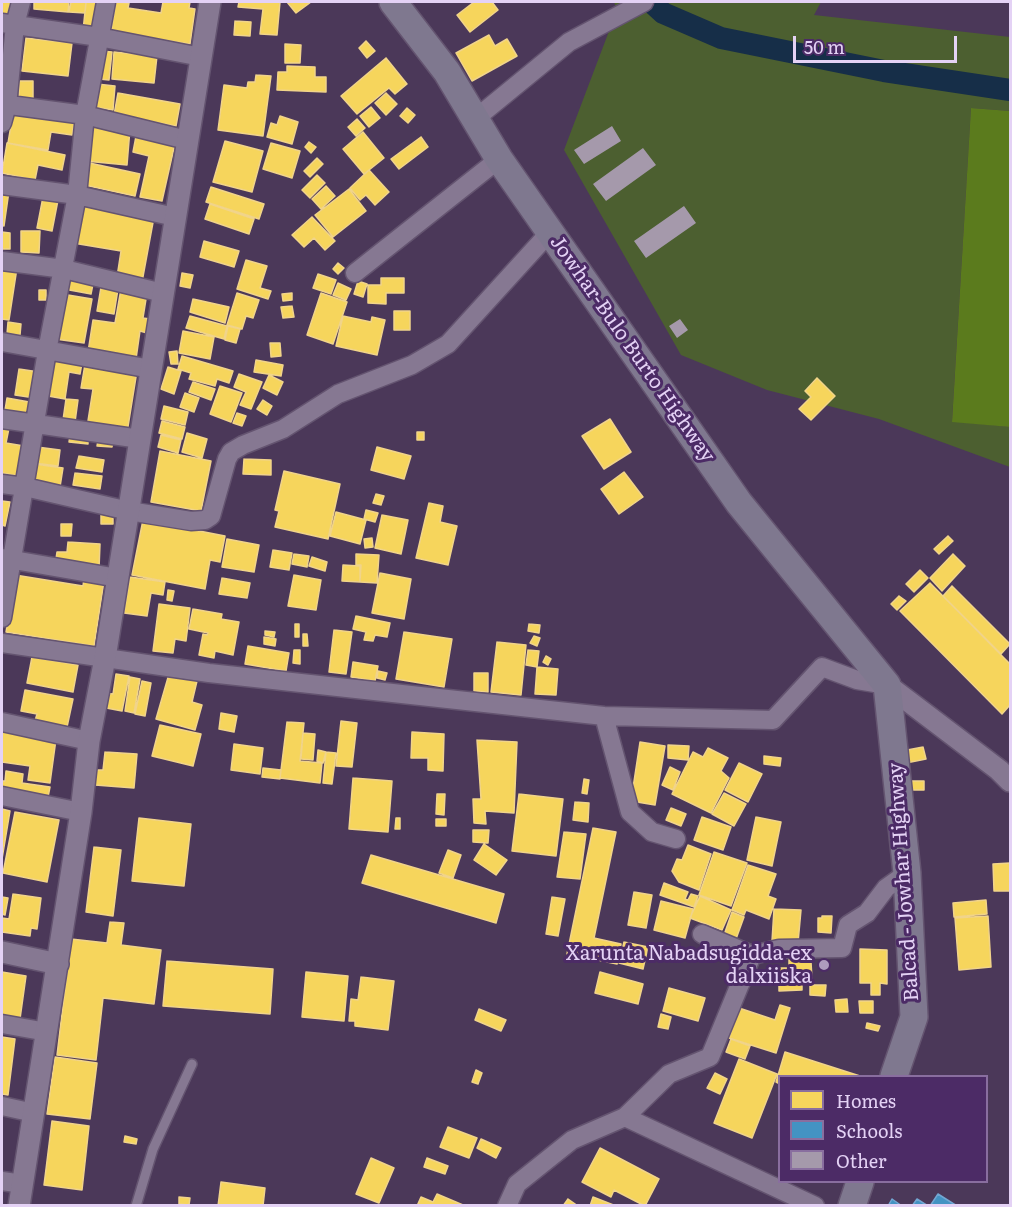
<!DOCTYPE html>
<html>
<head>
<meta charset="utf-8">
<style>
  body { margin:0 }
  #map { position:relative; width:1012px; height:1207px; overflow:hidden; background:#4b3859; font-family:Literata,serif }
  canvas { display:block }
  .frame { position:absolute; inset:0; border:3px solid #e4d2f5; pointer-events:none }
  .legend { position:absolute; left:778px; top:1075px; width:210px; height:108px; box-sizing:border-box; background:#4c2b66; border:2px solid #896e9f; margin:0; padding:8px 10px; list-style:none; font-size:18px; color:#e4d2f5 }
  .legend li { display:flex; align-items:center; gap:12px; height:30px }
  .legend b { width:30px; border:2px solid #896e9f }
  .scale { position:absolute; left:793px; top:36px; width:164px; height:27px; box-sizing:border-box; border:3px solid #e4d2f5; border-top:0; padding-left:8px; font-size:18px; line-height:21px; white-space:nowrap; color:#e4d2f5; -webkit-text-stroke:4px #4c2b66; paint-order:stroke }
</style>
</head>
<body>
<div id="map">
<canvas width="1012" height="1207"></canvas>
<div class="frame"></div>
<ul class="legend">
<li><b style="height:16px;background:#f6d55c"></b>Homes</li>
<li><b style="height:16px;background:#4393c3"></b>Schools</li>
<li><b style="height:16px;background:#a599ab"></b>Other</li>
</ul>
<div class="scale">50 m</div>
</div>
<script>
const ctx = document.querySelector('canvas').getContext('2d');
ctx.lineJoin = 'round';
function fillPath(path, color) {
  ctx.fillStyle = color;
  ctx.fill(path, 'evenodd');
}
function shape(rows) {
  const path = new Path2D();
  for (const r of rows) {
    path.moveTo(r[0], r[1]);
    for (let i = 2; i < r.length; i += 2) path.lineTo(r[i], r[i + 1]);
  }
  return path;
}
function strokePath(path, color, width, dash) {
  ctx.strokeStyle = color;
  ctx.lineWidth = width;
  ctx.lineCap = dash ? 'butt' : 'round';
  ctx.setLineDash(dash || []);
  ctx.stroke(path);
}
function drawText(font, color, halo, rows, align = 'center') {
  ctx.font = font + ' Literata,serif';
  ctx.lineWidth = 6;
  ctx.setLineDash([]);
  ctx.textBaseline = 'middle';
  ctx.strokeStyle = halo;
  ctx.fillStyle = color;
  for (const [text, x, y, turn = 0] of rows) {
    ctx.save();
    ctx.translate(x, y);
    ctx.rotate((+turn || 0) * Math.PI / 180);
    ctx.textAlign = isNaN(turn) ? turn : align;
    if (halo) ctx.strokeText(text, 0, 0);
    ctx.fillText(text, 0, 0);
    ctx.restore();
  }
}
const green = shape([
  [614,2,821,2,814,15,1010,37,1010,111,971,108,952,421,1010,427,1010,467,879,419,767,390,681,355,564,150,617,10]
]);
const forest = shape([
  [971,108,1010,111,1010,427,952,422]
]);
const homes = shape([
  [2,2,12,2,10,16,2,15,2,2],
  [34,2,69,2,68,12,34,9,34,2],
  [71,2,86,2,85,13,69,12,71,2],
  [86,2,99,2,95,32,83,31,86,2],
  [116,2,129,3,128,8,161,13,163,2,190,2,189,8,195,9,190,44,111,32,116,2],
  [239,2,280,2,277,35,260,34,263,9,238,7,239,2],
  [287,2,311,2,296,13,287,2],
  [474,2,492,2,498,10,470,32,457,15,474,2],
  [235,21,251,22,250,36,234,35,235,21],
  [489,35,495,46,507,39,517,56,472,81,456,53,489,35],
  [26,38,72,43,68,76,22,71,26,38],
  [366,41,375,51,367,58,359,48,366,41],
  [285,44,301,45,300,63,285,63,285,44],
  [102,51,112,52,109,80,99,79,102,51],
  [114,52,157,56,154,83,112,79,114,52],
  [386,58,407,84,395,94,389,88,357,114,341,96,386,58],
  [287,66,315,67,315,77,326,77,326,92,277,90,278,72,287,72,287,66],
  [256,75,271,76,263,136,218,130,224,85,247,88,248,82,255,82,256,75],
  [19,81,33,81,33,98,19,98,19,81],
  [97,84,115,86,113,110,94,107,97,84],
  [118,93,180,104,176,126,114,115,118,93],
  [386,93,397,104,386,115,375,103,386,93],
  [371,107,380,118,369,127,360,116,371,107],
  [14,108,75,119,72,135,51,132,48,150,8,143,14,108],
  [407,108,415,115,408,123,400,116,407,108],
  [280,116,298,122,292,144,267,137,271,123,277,125,280,116],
  [357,119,365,128,356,136,348,127,357,119],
  [89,125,118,128,117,132,123,133,130,129,127,165,85,161,89,125],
  [137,131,176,139,162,201,140,197,149,156,133,152,137,131],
  [363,132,384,158,364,174,343,149,363,132],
  [421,137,428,147,399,169,391,159,421,137],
  [225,141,263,151,252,192,213,182,225,141],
  [309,142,316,147,311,153,305,147,309,142],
  [7,143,65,155,62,170,38,165,35,180,2,173,7,143],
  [271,143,300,151,292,178,263,169,271,143],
  [317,158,323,164,310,177,304,171,317,158],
  [85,162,140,174,135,196,80,184,85,162],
  [369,170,389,192,375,205,366,195,360,200,350,188,369,170],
  [317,175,325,183,310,198,302,190,317,175],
  [326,186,335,196,321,209,312,199,326,186],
  [211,187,264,204,259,219,206,202,211,187],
  [349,189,366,211,333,237,315,215,349,189],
  [2,190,9,191,4,226,2,225,2,190],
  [43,197,58,200,52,231,37,228,43,197],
  [79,204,154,217,142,282,117,277,121,251,73,243,79,204],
  [210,204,254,219,249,234,205,219,210,204],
  [312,217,335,241,325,250,314,238,304,247,292,235,312,217],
  [21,231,40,231,39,253,21,252,21,231],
  [2,232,10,233,10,249,2,249,2,232],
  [204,241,239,251,234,267,200,257,204,241],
  [246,260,267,266,260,288,271,291,268,299,237,289,246,260],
  [338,263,344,268,338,274,333,269,338,263],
  [2,266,17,268,9,320,2,319,2,266],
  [182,273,193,275,190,288,180,286,182,273],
  [318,274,336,280,331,294,313,288,318,274],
  [66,278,93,284,91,294,64,289,66,278],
  [381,278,404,278,404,293,386,293,386,304,368,303,368,285,381,285,381,278],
  [358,281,367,284,363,297,354,294,358,281],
  [338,283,351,289,346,300,333,295,338,283],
  [101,287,118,289,114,314,97,311,101,287],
  [121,289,147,293,143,318,150,319,147,333,140,331,136,359,88,352,93,320,115,323,121,289],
  [39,290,46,290,46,300,39,300,39,290],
  [237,293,259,300,253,318,246,316,242,329,227,325,237,293],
  [292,293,292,300,283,301,282,294,292,293],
  [321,293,347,302,333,344,307,335,321,293],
  [62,294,92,299,84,343,55,339,62,294],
  [193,299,229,307,225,323,190,312,193,299],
  [292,306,294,317,283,318,281,307,292,306],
  [394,311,410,311,410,330,394,330,394,311],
  [190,316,227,326,224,339,186,328,190,316],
  [343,316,371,322,372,317,385,320,377,355,336,346,343,316],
  [8,322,21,324,20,335,7,334,8,322],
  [228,326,240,329,236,343,225,340,228,326],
  [183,331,214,337,210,359,179,353,183,331],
  [270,343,280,343,281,356,271,357,270,343],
  [177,351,178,364,171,364,169,352,177,351],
  [182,356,233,371,229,383,217,379,215,386,189,379,191,373,178,369,182,356],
  [54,358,82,363,80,374,69,372,65,399,48,396,54,358],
  [256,360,283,365,281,376,254,372,256,360],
  [85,364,137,371,127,433,87,427,93,389,81,388,85,364],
  [168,367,181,371,174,394,161,389,168,367],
  [19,369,39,372,35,398,15,395,19,369],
  [239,374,262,382,251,409,240,405,246,392,234,387,239,374],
  [269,375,283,382,277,395,263,388,269,375],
  [817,378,835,396,811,420,799,409,811,397,805,391,817,378],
  [193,382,215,389,211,400,189,392,193,382],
  [220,386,242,393,231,422,210,414,220,386],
  [185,393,199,398,194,412,180,407,185,393],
  [7,398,35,403,34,414,5,410,7,398],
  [66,399,78,400,75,422,63,420,66,399],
  [263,400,272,406,267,415,257,409,263,400],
  [164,406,188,412,185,425,161,419,164,406],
  [237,413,246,416,242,426,233,423,237,413],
  [610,419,631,452,604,469,582,436,610,419],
  [162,421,185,427,182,439,159,433,162,421],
  [2,427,9,428,6,443,24,446,19,476,2,473,2,427],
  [417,432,424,432,424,440,417,440,417,432],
  [187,433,207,439,202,458,182,452,187,433],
  [70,435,88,436,88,444,69,442,70,435],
  [161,435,181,440,178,453,158,447,161,435],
  [98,440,113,441,112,447,97,446,98,440],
  [37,447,60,450,58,466,34,463,37,447],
  [377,447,411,456,404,479,371,470,377,447],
  [160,451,211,461,201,511,151,502,160,451],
  [79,456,104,460,102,472,76,468,79,456],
  [244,459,271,460,271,475,243,474,244,459],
  [35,464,63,468,60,487,32,483,35,464],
  [284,471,340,484,328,539,275,527,279,511,275,510,284,471],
  [624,472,643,497,619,514,601,489,624,472],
  [75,473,102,476,100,489,73,485,75,473],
  [376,494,384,496,381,505,373,503,376,494],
  [2,501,10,502,5,526,2,525,2,501],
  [429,503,443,506,440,522,457,526,448,565,416,558,429,503],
  [366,510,378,513,375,522,364,519,366,510],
  [336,512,366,520,360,544,330,536,336,512],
  [101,513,113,513,113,524,101,524,101,513],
  [382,515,408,520,401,554,375,548,382,515],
  [143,520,225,536,220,562,210,560,205,589,132,575,143,520],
  [61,524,72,524,71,536,61,536,61,524],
  [948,536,953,541,939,554,934,549,948,536],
  [372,538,373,547,365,548,364,539,372,538],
  [227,539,259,545,254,572,222,567,227,539],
  [68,542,100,544,99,569,55,565,57,552,67,552,68,542],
  [273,550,292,553,289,570,270,567,273,550],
  [294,554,309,556,307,567,292,564,294,554],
  [356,554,379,555,377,583,360,582,361,565,356,565,356,554],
  [953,554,965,566,942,591,930,578,953,554],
  [312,557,327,562,325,571,309,566,312,557],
  [343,565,360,566,360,582,342,581,343,565],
  [920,570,928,578,914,592,906,584,920,570],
  [380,573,411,579,404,619,372,613,380,573],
  [15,575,83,586,84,578,104,581,94,646,6,632,15,575],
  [294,575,321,580,316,610,288,606,294,575],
  [130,577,165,582,163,595,151,593,147,616,124,613,130,577],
  [222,578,250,583,247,598,219,594,222,578],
  [930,583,1010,664,1010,705,1002,714,900,611,930,583],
  [952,586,1010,644,1001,654,943,596,952,586],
  [168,590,174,591,172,601,167,600,168,590],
  [899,596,906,601,897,610,891,604,899,596],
  [159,604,190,608,186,641,175,639,173,653,153,651,159,604],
  [193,609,222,614,221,619,239,622,233,655,215,651,214,658,199,655,203,634,207,635,208,633,189,629,193,609],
  [356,616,390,623,387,637,375,635,373,641,364,640,366,632,353,629,356,616],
  [295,624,299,624,299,637,295,637,295,624],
  [529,624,540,625,539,633,528,631,529,624],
  [334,630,352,632,346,674,329,672,334,630],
  [265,631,275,632,274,637,265,635,265,631],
  [404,632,452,639,444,687,396,679,404,632],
  [303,634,307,634,308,646,303,646,303,634],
  [534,636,540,638,537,646,530,643,534,636],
  [264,637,276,639,275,646,264,644,264,637],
  [497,642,526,645,521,695,491,692,497,642],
  [248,646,289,653,286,671,245,664,248,646],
  [294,650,300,650,300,664,293,663,294,650],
  [528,650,539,651,537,667,526,665,528,650],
  [546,656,551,659,548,665,543,662,546,656],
  [32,657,78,665,73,692,27,683,32,657],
  [353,662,378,666,375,681,351,677,353,662],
  [537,667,558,669,556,695,535,694,537,667],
  [378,671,387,673,385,680,377,678,378,671],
  [474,673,488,673,488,692,474,691,474,673],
  [116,674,129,676,122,711,101,707,104,693,113,694,116,674],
  [169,674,197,681,192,702,202,705,195,730,156,719,169,674],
  [130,677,140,679,134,713,125,711,130,677],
  [142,681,151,683,145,716,135,714,142,681],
  [25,690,73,699,67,727,35,721,37,714,21,711,25,690],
  [221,713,237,716,234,732,219,729,221,713],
  [341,721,357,723,352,767,336,766,341,721],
  [287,722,304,723,300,761,322,763,320,783,280,778,287,722],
  [2,724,57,732,50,783,28,780,30,766,2,762,2,724],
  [160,725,201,734,193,766,152,756,160,725],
  [412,732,444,734,443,771,428,770,428,758,411,758,412,732],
  [303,733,315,734,313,760,301,759,303,733],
  [477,740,517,742,514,813,485,811,486,824,474,823,473,799,481,799,477,740],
  [640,742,665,746,655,805,631,801,640,742],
  [234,744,263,748,260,774,231,770,234,744],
  [668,745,689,746,688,760,668,758,668,745],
  [923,747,926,759,901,764,902,751,923,747],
  [708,748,728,758,721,771,729,778,711,813,672,794,693,752,703,757,708,748],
  [318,750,326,752,323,763,317,761,318,750],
  [105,752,137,754,134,788,95,785,96,770,103,770,105,752],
  [326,752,336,753,332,784,323,783,326,752],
  [764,756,781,758,780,766,764,764,764,756],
  [739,763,762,774,748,802,725,790,739,763],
  [670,767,680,772,673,790,662,785,670,767],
  [263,768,281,770,280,779,262,777,263,768],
  [6,771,23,774,22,783,50,787,48,797,2,791,2,781,5,781,6,771],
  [353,778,392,781,388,832,349,829,353,778],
  [584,779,589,780,587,794,582,793,584,779],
  [907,781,924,781,924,790,907,790,907,781],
  [724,793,746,804,734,826,712,814,724,793],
  [437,794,445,794,444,815,436,814,437,794],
  [519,794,563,799,556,856,512,851,519,794],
  [575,802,589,803,588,822,573,820,575,802],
  [671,808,686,814,681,826,666,820,671,808],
  [2,809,10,811,2,859,2,809],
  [15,812,59,820,47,882,3,873,15,812],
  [702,817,731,827,723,850,694,840,702,817],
  [756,817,781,822,772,866,747,860,756,817],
  [139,818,191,824,184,886,132,881,139,818],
  [396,818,400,818,400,829,395,829,396,818],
  [436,819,446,819,446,826,436,826,436,819],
  [593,828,616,832,594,938,621,944,617,964,567,954,593,828],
  [473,830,489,830,488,843,473,842,473,830],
  [564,832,586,834,580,879,557,877,564,832],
  [484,844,507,860,496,875,474,860,484,844],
  [688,845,711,854,699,890,679,882,672,871,677,859,682,860,688,845],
  [94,847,121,850,113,916,86,912,94,847],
  [448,850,461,855,453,878,439,873,448,850],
  [714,852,747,863,731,906,699,895,714,852],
  [371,855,504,894,496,923,362,883,371,855],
  [1010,863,1010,891,994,891,993,864,1010,863],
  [748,865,776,874,768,896,776,899,769,919,746,910,744,915,732,910,748,865],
  [664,883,688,892,685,899,688,900,691,894,698,896,694,907,660,895,664,883],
  [634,892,652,895,646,928,628,925,634,892],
  [13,894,41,898,37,929,31,928,30,936,2,932,2,918,9,919,13,894],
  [700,896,731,910,722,930,690,918,700,896],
  [2,897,8,898,5,915,2,914,2,897],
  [552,897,565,899,558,936,546,934,552,897],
  [986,900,987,914,954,917,953,903,986,900],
  [661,901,693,909,685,938,654,930,661,901],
  [774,909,801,910,798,943,772,941,774,909],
  [732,912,744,917,736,939,724,935,732,912],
  [822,916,832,916,831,933,818,932,818,918,822,918,822,916],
  [988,916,991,967,959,970,955,918,988,916],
  [110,922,124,923,121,945,161,950,154,1004,103,998,96,1060,57,1055,71,939,107,943,110,922],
  [624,942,648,947,643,969,619,963,624,942],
  [860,949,887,950,887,984,880,983,880,995,871,995,871,983,860,983,860,949],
  [789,958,802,958,802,962,811,962,812,979,802,979,802,990,779,991,779,968,789,968,789,958],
  [167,961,273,969,270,1014,163,1006,167,961],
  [2,972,26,976,20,1019,2,1016,2,972],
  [306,972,348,976,344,1021,302,1017,306,972],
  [600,972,643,984,638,1004,595,993,600,972],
  [361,977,394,981,388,1030,355,1026,355,1021,349,1021,351,999,358,1000,361,977],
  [810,985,826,985,825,996,810,995,810,985],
  [669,988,705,998,698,1021,663,1011,669,988],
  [847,999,848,1012,836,1012,835,1000,847,999],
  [859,1001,873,1001,873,1013,860,1013,859,1001],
  [780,1005,790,1008,776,1053,729,1038,739,1008,775,1020,780,1005],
  [479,1009,506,1020,501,1031,475,1020,479,1009],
  [661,1014,671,1017,668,1029,658,1027,661,1014],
  [867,1023,880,1026,878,1031,866,1028,867,1023],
  [2,1037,15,1039,8,1095,2,1094,2,1037],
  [731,1039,750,1046,745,1059,726,1052,731,1039],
  [785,1052,860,1076,780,1076,780,1084,776,1082,785,1052],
  [55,1057,97,1063,90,1119,47,1114,55,1057],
  [739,1059,777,1074,752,1138,714,1123,739,1059],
  [476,1070,482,1073,478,1084,472,1082,476,1070],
  [715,1073,727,1079,720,1094,707,1088,715,1073],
  [52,1121,89,1126,82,1190,44,1185,52,1121],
  [448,1127,477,1138,469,1158,440,1147,448,1127],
  [125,1136,137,1139,136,1144,124,1142,125,1136],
  [481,1139,501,1148,496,1158,477,1148,481,1139],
  [600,1148,659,1179,645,1206,614,1190,611,1197,582,1182,600,1148],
  [371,1158,394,1168,379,1203,356,1194,371,1158],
  [427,1158,448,1166,445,1174,424,1167,427,1158],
  [221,1182,265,1188,263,1206,218,1206,221,1182],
  [437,1194,463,1205,462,1206,417,1206,421,1197,433,1202,437,1194],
  [179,1197,190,1198,189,1205,179,1204,179,1197],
  [593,1197,616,1206,590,1206,593,1197],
  [568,1199,578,1206,563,1206,568,1199]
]);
const schools = shape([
  [938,1194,957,1206,930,1206,938,1194],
  [892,1199,902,1206,888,1206,892,1199],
  [917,1199,928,1206,912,1206,917,1199]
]);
const canal = shape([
  [651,2,663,13,721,38,884,71,1010,90]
]);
const building = shape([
  [612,126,621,141,584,164,574,150],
  [643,148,656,165,606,201,593,184],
  [684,206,696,223,646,258,634,241],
  [680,319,688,330,677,338,669,326]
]);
const service = shape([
  [136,1206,153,1149,192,1064]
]);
const minor = shape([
  [2,23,99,37,201,57],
  [2,104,85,115,187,140],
  [475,119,569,42,644,2],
  [2,123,7,105,15,25,21,2],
  [2,185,77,195,175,217],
  [2,261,64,269,163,293],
  [355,273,499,159],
  [2,342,151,369],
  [2,419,140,439],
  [2,484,25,487,129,511,191,521,205,520,211,516,227,459,231,452,243,445,283,429,338,394,412,365,448,344,550,232],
  [2,558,118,578],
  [2,618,47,351,77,195,85,115,106,2],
  [2,643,209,673,604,716,773,720,822,667,857,680,887,685],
  [604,716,630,812,652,832,676,839],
  [2,722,89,741],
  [2,796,81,812],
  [702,934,752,955],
  [2,1024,47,1032],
  [2,1106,34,1113],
  [625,1117,669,1074,710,1057,752,955,779,949,842,948,848,925,867,913,886,888,907,873],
  [2,1181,23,1184],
  [507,1206,517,1184,572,1140,625,1117,815,1206]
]);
const tertiary = shape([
  [887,685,999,770,1010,781],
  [2,952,58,964],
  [19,1206,81,812,89,741,105,658,210,2]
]);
const primary = shape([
  [393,2,447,72,499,159,739,503,887,685,907,873,914,1017,894,1076],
  [852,1206,860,1182]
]);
const markers = [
  [824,965,6,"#ae9cbe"]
];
const streetNames = [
  ["Jowhar-Bulo Burto Highway",632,349,55],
  ["Balcad - Jowhar Highway",904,882,-94]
];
const poiNames = [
  ["Xarunta Nabadsugidda-ex",812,954],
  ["dalxiiska",812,977]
];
fillPath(green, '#4c5f30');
fillPath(forest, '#5b7b1d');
fillPath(homes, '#f6d55c');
strokePath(homes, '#f1d48a', 1.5);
fillPath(schools, '#4393c3');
strokePath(schools, '#73a6d2', 1.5);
strokePath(canal, '#162e48', 22);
fillPath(building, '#a599ab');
strokePath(service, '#645470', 12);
strokePath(minor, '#645470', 21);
strokePath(tertiary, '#645470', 24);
strokePath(primary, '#645470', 30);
strokePath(service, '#867892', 9);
strokePath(minor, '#867892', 18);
strokePath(tertiary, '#867892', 21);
strokePath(primary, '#7f788f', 27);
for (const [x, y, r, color] of markers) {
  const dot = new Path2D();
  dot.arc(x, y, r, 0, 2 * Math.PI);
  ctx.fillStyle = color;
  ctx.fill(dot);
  strokePath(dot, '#4c2b66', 2);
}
drawText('20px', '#e4d2f5', '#4c2b66', streetNames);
drawText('20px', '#e4d2f5', '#4c2b66', poiNames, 'right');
</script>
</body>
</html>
